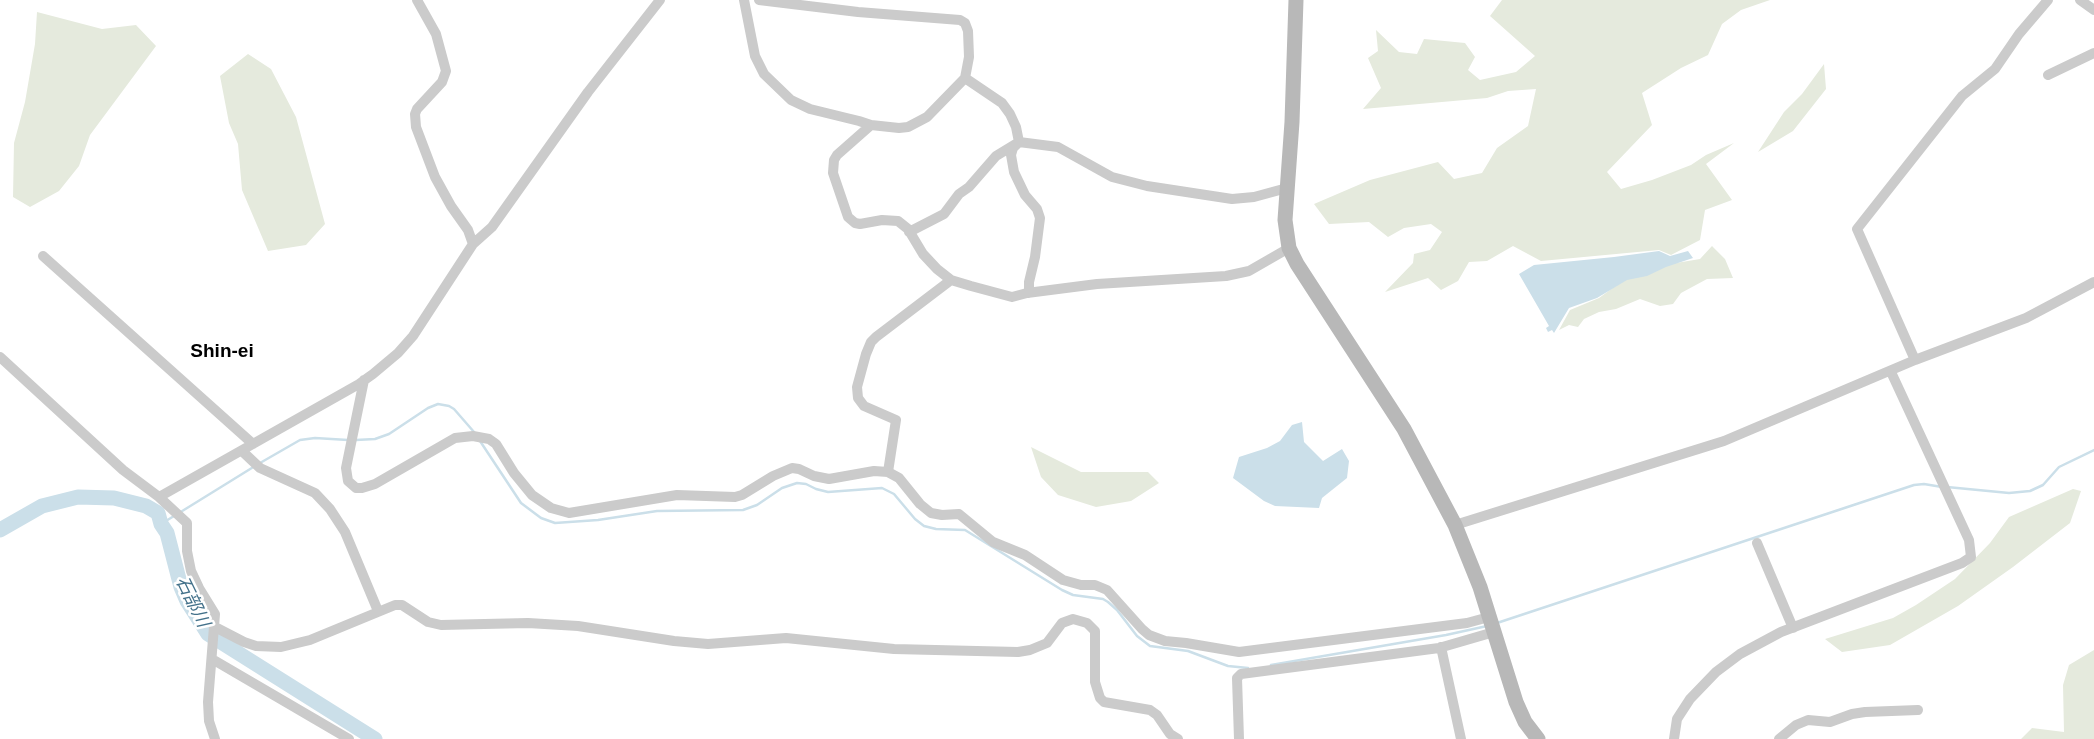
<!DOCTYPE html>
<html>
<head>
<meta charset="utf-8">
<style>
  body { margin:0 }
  canvas { display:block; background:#fff }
</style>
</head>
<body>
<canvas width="2094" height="739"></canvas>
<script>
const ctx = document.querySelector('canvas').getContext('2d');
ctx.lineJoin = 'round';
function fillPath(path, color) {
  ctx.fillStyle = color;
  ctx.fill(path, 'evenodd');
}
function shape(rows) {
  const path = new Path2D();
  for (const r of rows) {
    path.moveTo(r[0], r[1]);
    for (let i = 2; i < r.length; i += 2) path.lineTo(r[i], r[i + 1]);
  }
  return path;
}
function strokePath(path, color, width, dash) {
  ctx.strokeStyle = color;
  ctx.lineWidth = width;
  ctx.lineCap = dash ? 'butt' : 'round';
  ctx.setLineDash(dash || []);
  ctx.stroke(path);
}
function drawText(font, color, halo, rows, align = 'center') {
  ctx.font = font + ' Helvetica,"Noto Sans JP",sans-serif';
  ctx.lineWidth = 5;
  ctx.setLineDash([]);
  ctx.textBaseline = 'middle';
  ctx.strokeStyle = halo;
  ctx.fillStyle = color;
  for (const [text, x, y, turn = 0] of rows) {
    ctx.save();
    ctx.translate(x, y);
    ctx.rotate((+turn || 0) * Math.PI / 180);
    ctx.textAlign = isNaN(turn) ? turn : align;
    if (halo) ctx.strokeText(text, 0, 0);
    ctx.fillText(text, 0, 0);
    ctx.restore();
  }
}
const green = shape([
  [1502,0,1770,0,1741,10,1722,24,1708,55,1681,68,1642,93,1652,125,1607,172,1621,189,1652,180,1691,165,1706,155,1734,143,1706,164,1732,200,1705,210,1700,240,1671,255,1659,250,1541,261,1513,246,1487,261,1469,262,1458,281,1441,290,1428,278,1385,292,1413,263,1414,254,1430,250,1442,232,1431,224,1404,228,1388,237,1369,222,1329,224,1314,204,1370,180,1438,162,1454,179,1482,173,1497,148,1528,126,1536,89,1508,91,1487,98,1363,109,1381,88,1368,58,1378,51,1376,30,1399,52,1417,54,1424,39,1465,43,1475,57,1468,70,1480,80,1516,72,1535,56,1490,16],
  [37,12,102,29,136,25,156,46,90,135,79,166,59,191,30,207,13,197,14,143,25,102,35,44],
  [248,54,271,69,296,117,325,224,306,245,268,251,242,190,238,144,229,123,220,76],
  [1824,64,1826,89,1793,131,1758,152,1784,112,1802,94],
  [1712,246,1725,259,1733,278,1707,279,1681,293,1673,304,1660,306,1640,299,1616,309,1599,312,1584,319,1578,327,1569,325,1559,330,1570,310,1599,298,1625,279,1670,264,1700,259],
  [1031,447,1081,472,1148,472,1159,483,1131,501,1096,507,1058,495,1041,477],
  [2073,489,2081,491,2070,523,2013,567,1958,606,1890,645,1842,652,1825,639,1893,618,1916,605,1955,579,1990,543,2009,517],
  [2094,650,2094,739,2021,739,2032,728,2064,732,2063,685,2069,665]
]);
const water = shape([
  [1659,251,1670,256,1688,251,1693,258,1666,267,1647,276,1627,280,1597,298,1569,308,1554,333,1552,330,1548,332,1546,328,1549,326,1519,274,1534,265,1614,257],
  [1302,422,1304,442,1323,461,1342,449,1349,461,1347,478,1322,498,1319,508,1275,506,1264,501,1233,478,1239,457,1267,448,1280,441,1292,425]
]);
const stream = shape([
  [356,440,375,439,389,434,428,408,438,404,449,406,454,409,474,432],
  [480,441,521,503,541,518,555,523,598,520,657,511,743,510,757,505,782,488,797,483,806,484,816,489,828,492,882,488,894,494,915,519,924,526,936,529,965,530,1062,590,1073,595,1103,599,1108,602,1117,610,1137,636,1150,646,1188,651,1228,666,1248,668],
  [260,463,300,440,315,438,348,440],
  [1947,487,2009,493,2030,491,2043,485,2059,467,2094,450],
  [179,513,255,466],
  [161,524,174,516],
  [1497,623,1914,485,1924,484,1942,487],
  [1271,665,1446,635,1487,626]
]);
const river = shape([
  [0,530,42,506,78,497,114,498,146,506,158,513,161,524,167,533,181,587,187,601,208,634,375,739]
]);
const street = shape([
  [417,0,436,34,446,71,442,82,417,109,415,114,416,127,435,177,451,206,468,230,473,244],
  [744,0,755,56,764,74,791,100,810,109,859,121,871,125,899,128,908,127,927,117,965,78,969,57,968,31,965,23,960,20,858,12,759,0],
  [2080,0,2094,10],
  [2048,75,2094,53],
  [965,78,1002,103,1010,114,1016,127,1019,142,1013,148,1011,155,1014,172,1025,195,1037,209,1040,218,1035,257,1029,282,1029,293],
  [871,125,837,155,834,160,833,173,848,217,855,223,860,224,882,220,898,221,908,229,923,254,937,269,951,280,971,286,1012,297,1027,293,1097,284,1226,276,1249,271,1289,248],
  [909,232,944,214,959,194,969,187,996,156,1019,142,1058,147,1112,177,1147,186,1232,199,1254,197,1287,188],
  [43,256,253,444],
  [0,357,123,470,159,497,187,523,187,551,191,571,199,588,215,614,208,702,209,721,215,739],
  [1915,360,1857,229,1962,96,1995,69,2019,34,2048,0],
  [364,380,346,468,348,481,356,488,362,488,375,484,455,438,473,436,489,439,496,444,514,473,532,495,551,508,569,513,677,495,735,497,742,495,773,476,792,468,799,469,814,476,829,479,874,471,888,472,899,478,920,504,931,513,942,515,959,514,993,542,1025,555,1063,580,1081,585,1095,585,1107,590,1142,629,1149,635,1165,641,1186,643,1239,652,1467,623,1489,617],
  [242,451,260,468,315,493,330,509,345,532,378,611],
  [888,472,896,420,864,406,858,398,857,387,866,354,871,342,876,337,951,280],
  [159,497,359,384,373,374,398,353,413,336,473,244,492,227,588,92,660,0],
  [1455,525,1724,441,1915,360,2026,318,2094,282],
  [1757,543,1793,628],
  [215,627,244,642,256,646,281,647,310,640,395,605,402,605,428,622,441,625,528,623,578,626,674,641,708,644,786,638,894,649,1018,652,1030,650,1047,643,1062,623,1073,619,1087,623,1095,631,1095,682,1100,698,1104,702,1150,710,1157,715,1170,734,1178,739],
  [1441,647,1461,739],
  [212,659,349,739],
  [1239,739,1237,678,1241,674,1439,648,1494,632],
  [1674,739,1677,719,1690,699,1716,672,1740,654,1781,632,1962,563,1971,557,1969,540,1891,372],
  [1779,739,1796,725,1808,720,1830,722,1852,714,1865,712,1918,710]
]);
const secondary = shape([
  [1296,0,1292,122,1285,220,1289,248,1297,264,1404,429,1455,525,1480,587,1516,702,1525,722,1538,739]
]);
const waterNames = [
  ["石部川",192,602,64]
];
const quarterNames = [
  ["Shin-ei",222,352]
];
fillPath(green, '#e5eadd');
fillPath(water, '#cbdfe9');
strokePath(stream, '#cbdfe9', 2.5);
strokePath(river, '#cbdfe9', 15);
strokePath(street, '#cbcbcb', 10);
strokePath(secondary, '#b8b8b8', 15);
drawText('italic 18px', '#43718a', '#fff', waterNames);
drawText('bold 19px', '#000', '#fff', quarterNames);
</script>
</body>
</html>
